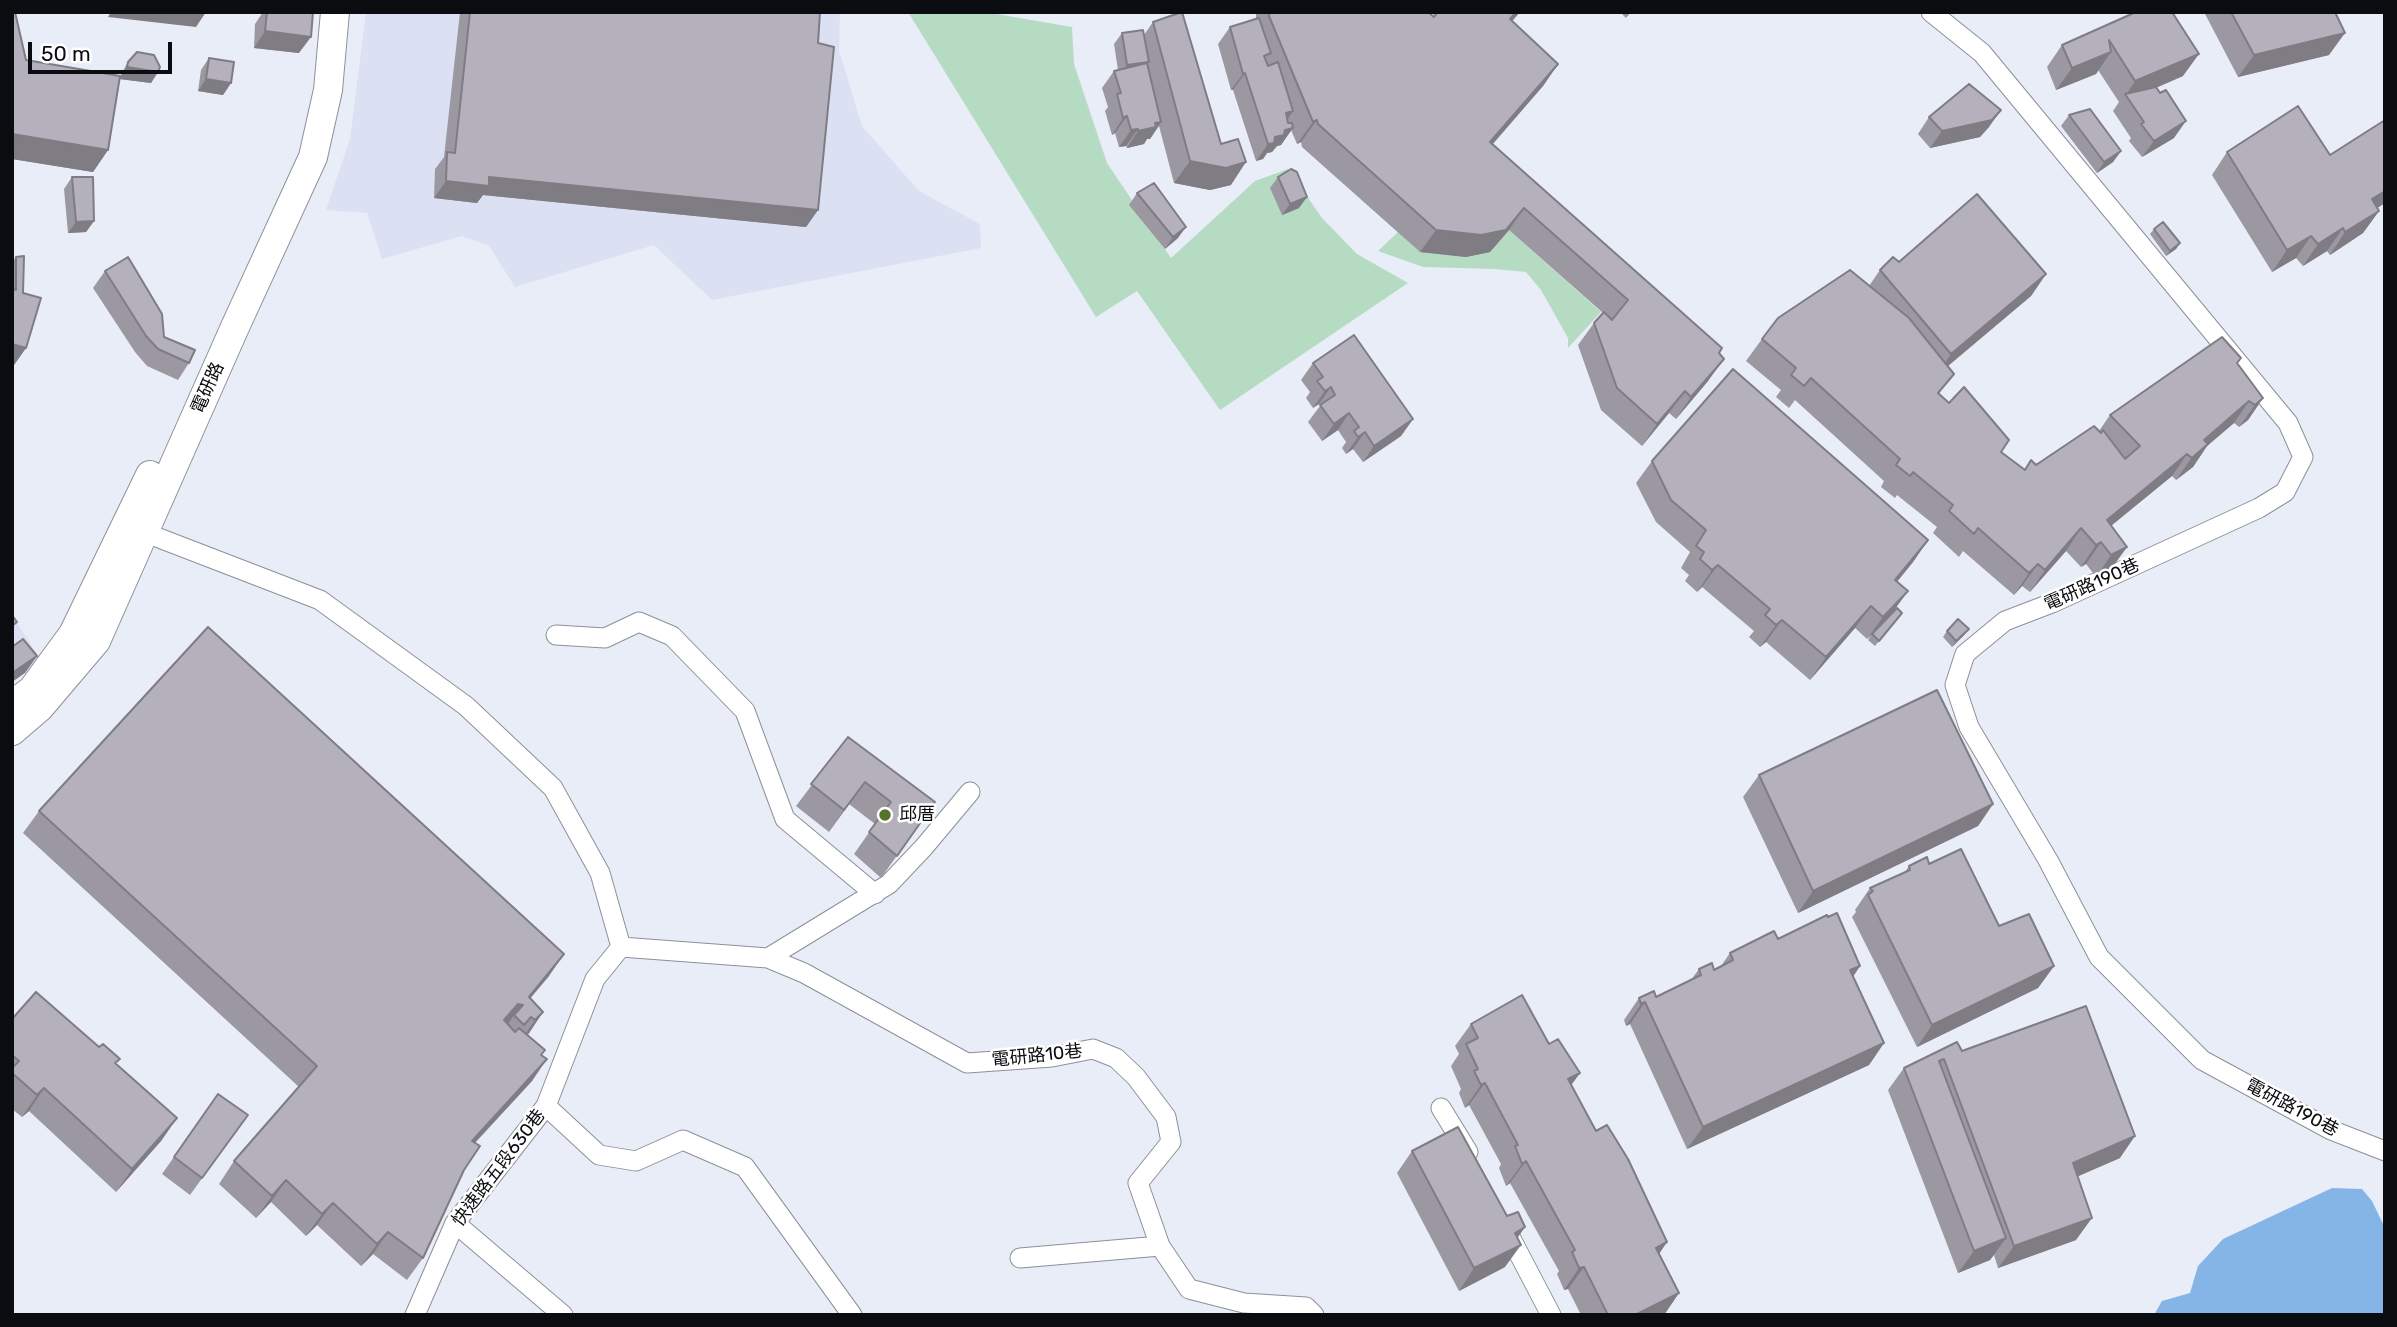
<!DOCTYPE html>
<html>
<head>
<meta charset="utf-8">
<style>
  body { margin:0 }
  #map { position:relative; width:2397px; height:1327px; overflow:hidden; background:#e9edf7; font-family:Rubik,sans-serif }
  canvas { display:block }
  .frame { position:absolute; inset:0; border:14px solid #0b0c0f; pointer-events:none }
  .scale { position:absolute; left:28px; top:42px; width:144px; height:32px; box-sizing:border-box; border:4px solid #0b0c0f; border-top:0; padding-left:9px; font-size:21px; line-height:24px; white-space:nowrap; color:#0b0c0f; -webkit-text-stroke:5px #fff; paint-order:stroke }
</style>
</head>
<body>
<div id="map">
<canvas width="2397" height="1327"></canvas>
<div class="frame"></div>
<div class="scale">50 m</div>
</div>
<script>
const ctx = document.querySelector('canvas').getContext('2d');
ctx.lineJoin = 'round';
function fillPath(path, color) {
  ctx.fillStyle = color;
  ctx.fill(path, 'evenodd');
}
function shape(rows) {
  const path = new Path2D();
  for (const r of rows) {
    path.moveTo(r[0], r[1]);
    for (let i = 2; i < r.length; i += 2) path.lineTo(r[i], r[i + 1]);
  }
  return path;
}
function strokePath(path, color, width, dash) {
  ctx.strokeStyle = color;
  ctx.lineWidth = width;
  ctx.lineCap = dash ? 'butt' : 'round';
  ctx.setLineDash(dash || []);
  ctx.stroke(path);
}
function drawText(font, color, halo, rows, align = 'center') {
  ctx.font = font + ' Rubik,"Noto Sans TC",sans-serif';
  ctx.lineWidth = 5;
  ctx.setLineDash([]);
  ctx.textBaseline = 'middle';
  ctx.strokeStyle = halo;
  ctx.fillStyle = color;
  for (const [text, x, y, turn = 0] of rows) {
    ctx.save();
    ctx.translate(x, y);
    ctx.rotate((+turn || 0) * Math.PI / 180);
    ctx.textAlign = isNaN(turn) ? turn : align;
    if (halo) ctx.strokeText(text, 0, 0);
    ctx.fillText(text, 0, 0);
    ctx.restore();
  }
}
const built = shape([
  [366,12,840,12,839,50,862,126,919,191,980,224,981,248,712,300,654,245,515,287,489,246,462,236,382,259,367,213,326,210,350,139],
  [12,615,41,660,12,683]
]);
const green = shape([
  [908,12,985,12,1072,27,1074,64,1107,163,1171,258,1255,181,1288,169,1322,218,1357,254,1408,283,1220,410,1137,291,1096,317],
  [1509,230,1601,312,1568,348,1568,338,1541,290,1526,272,1494,269,1423,267,1378,251,1398,232,1420,252]
]);
const water = shape([
  [2332,1188,2362,1189,2372,1201,2385,1228,2385,1315,2154,1315,2162,1301,2190,1293,2198,1266,2223,1239]
]);
const street = shape([
  [1931,12,1982,53,2288,423,2303,457,2285,492,2259,508,2052,603,2005,621,1965,654,1955,685,1969,727,2048,860,2099,957,2202,1060,2331,1130,2385,1151],
  [133,528,320,600,466,706,553,788,600,873,621,947],
  [556,635,605,638,639,622,672,636,745,711,785,819,875,894],
  [621,947,768,958,804,973,967,1063,1052,1057,1093,1049,1116,1058,1136,1077,1166,1117,1171,1142,1138,1183,1160,1246,1189,1289,1244,1303,1306,1307,1314,1315],
  [768,958,889,884,924,847,970,792],
  [546,1106,599,1155,636,1161,683,1140,745,1167,852,1315],
  [1441,1108,1468,1152],
  [455,1223,563,1315],
  [1506,1229,1551,1315],
  [1020,1258,1160,1246],
  [415,1315,455,1223,546,1106,595,979,621,947]
]);
const secondary = shape([
  [12,705,32,690,73,634,150,475],
  [12,731,40,707,96,641,235,327,313,157,328,90,335,12]
]);
const wall = shape([
  [12,12,26,60,120,76,128,62,158,72,151,83,120,79,108,150,93,172,12,159],
  [263,12,313,12,299,53,254,48,255,24],
  [460,12,820,12,818,43,818,210,806,227,483,195,477,203,434,198,435,169,444,157],
  [1256,12,1428,12,1434,17,1435,16,1431,12,1520,12,1512,21,1558,64,1543,86,1493,144,1719,353,1708,381,1676,419,1669,413,1642,446,1601,410,1578,345,1594,323,1603,313,1509,230,1490,252,1466,257,1420,252,1302,147,1301,142,1297,144,1291,130,1281,145,1277,146,1272,152,1267,153,1263,159,1256,161,1233,90,1231,90,1218,44,1230,27,1256,18],
  [1620,12,1631,12,1626,18],
  [2136,12,2183,76,2156,88,2174,138,2142,157,2129,141,2131,138,2113,111,2119,102,2098,70,2096,74,2056,90,2047,67,2062,45],
  [2204,12,2335,12,2329,55,2238,77],
  [1153,22,1231,185,1210,190,1174,183,1159,126,1150,139,1147,139,1144,144,1127,148,1126,146,1119,147,1115,133,1112,135,1105,111,1108,107,1102,88,1114,71,1118,70,1114,44,1122,33,1144,35],
  [209,58,231,83,223,95,198,91,201,70],
  [2069,115,2121,151,2113,162,2097,173,2061,126],
  [1929,117,1989,127,1980,137,1930,148,1918,134],
  [2385,120,2385,203,2377,208,2379,211,2363,233,2330,255,2327,251,2303,266,2296,258,2272,272,2212,175,2227,152,2330,155],
  [72,177,94,221,86,232,68,233,64,189],
  [1278,177,1299,208,1282,215,1270,188],
  [1137,193,1178,238,1165,249,1129,205],
  [2154,229,2180,243,2176,249,2166,256,2150,234],
  [16,257,23,293,26,348,14,365,12,365,12,262],
  [1899,262,2046,274,2031,296,1948,366,1939,394,2001,452,2024,470,2099,431,2110,415,2241,358,2237,364,2263,398,2248,420,2239,427,2234,423,2207,446,2193,467,2176,480,2172,476,2111,526,2127,547,2111,569,2096,577,2086,564,2081,567,2066,551,2030,592,2022,586,2014,595,1963,551,1959,557,1933,533,1937,527,1897,495,1895,498,1881,487,1884,481,1795,400,1789,408,1776,397,1781,390,1746,361,1762,339,1869,286,1880,270],
  [105,271,164,337,189,363,178,380,147,366,135,352,93,288],
  [1313,363,1413,419,1401,436,1363,462,1353,449,1346,454,1342,448,1346,442,1338,430,1322,441,1308,422,1320,406,1319,404,1313,408,1306,398,1310,392,1301,380],
  [1652,461,1928,540,1913,562,1897,582,1908,591,1892,613,1902,613,1875,646,1868,640,1871,635,1867,639,1855,628,1810,680,1766,642,1760,647,1749,637,1754,631,1702,587,1697,592,1685,581,1689,575,1681,568,1690,552,1656,522,1636,483],
  [1947,631,1965,634,1952,647,1943,637],
  [848,737,935,802,881,878,854,854,875,824,849,804,829,832,796,806],
  [1759,775,1993,804,1978,826,1798,913,1743,797],
  [39,811,549,976,530,998,543,1012,528,1035,541,1055,532,1081,475,1143,464,1170,423,1258,407,1280,373,1254,361,1266,317,1225,306,1236,271,1202,256,1218,219,1184,234,1161,299,1087,23,833],
  [1929,864,1999,926,2054,966,2038,988,1917,1047,1852,917,1856,912,1855,910,1870,888,1905,872,1909,866],
  [1778,939,1860,966,1853,977,1884,1043,1869,1065,1687,1149,1630,1024,1626,1026,1624,1020,1639,998,1656,997,1691,980,1699,969,1714,970,1721,966,1730,953],
  [12,1019,116,1064,177,1118,161,1141,116,1192,29,1111,22,1117,12,1109],
  [1471,1024,1549,1044,1580,1073,1571,1085,1596,1131,1667,1242,1659,1254,1679,1293,1664,1315,1581,1315,1568,1289,1564,1290,1557,1274,1559,1271,1510,1183,1506,1186,1499,1168,1501,1164,1469,1105,1465,1108,1459,1093,1461,1089,1451,1066,1459,1054,1455,1046],
  [1962,1051,2120,1158,2078,1176,2076,1240,1998,1268,1994,1255,1990,1260,1958,1273,1888,1090,1904,1068],
  [218,1094,248,1115,190,1195,162,1174],
  [1412,1151,1525,1227,1517,1238,1505,1267,1459,1291,1397,1173]
]);
const shadedWall = shape([
  [111,12,206,12,196,27,108,17],
  [1516,12,1520,12,1494,42,1510,19],
  [265,31,311,37,299,53,254,48],
  [2345,33,2329,55,2238,77,2254,55],
  [2111,52,2096,74,2056,90,2072,68],
  [2199,54,2183,76,2129,99,2126,95,2135,81],
  [1149,62,1141,73,1119,76,1127,65],
  [1558,64,1543,86,1475,164,1490,142],
  [127,67,158,72,151,83,119,79],
  [1245,73,1233,90,1231,90,1243,74],
  [206,79,231,83,223,95,198,91],
  [2001,110,1989,127,1980,137,1930,148,1942,131],
  [1293,111,1282,128,1286,113],
  [1127,116,1115,133,1112,135,1123,118],
  [1317,120,1301,142,1297,144,1313,122],
  [2186,121,2174,138,2142,157,2154,141],
  [1161,122,1150,139,1147,139,1144,144,1127,148,1138,131,1155,123],
  [1293,128,1281,145,1277,146,1272,152,1267,153,1263,159,1256,161,1268,144,1285,130],
  [1138,129,1126,146,1119,147,1131,130],
  [12,134,108,150,93,172,12,159],
  [2121,151,2113,162,2097,173,2104,162],
  [1190,161,1246,162,1231,185,1210,190,1174,183],
  [489,177,818,210,806,227,483,195,477,203,434,198,446,181],
  [2385,191,2385,203,2357,221,2372,199],
  [1307,197,1299,208,1282,215,1290,204],
  [1524,208,1509,230,1490,252,1466,257,1420,252,1436,230],
  [2379,211,2363,233,2330,255,2345,232],
  [94,221,86,232,68,233,76,222],
  [1186,227,1178,238,1165,249,1173,237],
  [2343,228,2327,251,2303,266,2318,244],
  [2311,236,2296,258,2272,272,2287,250],
  [2180,243,2176,249,2166,256,2170,251],
  [2046,274,2031,296,1936,376,1951,354],
  [12,344,26,348,14,365,12,365],
  [1724,359,1708,381,1676,419,1691,397],
  [1331,387,1319,404,1313,408,1325,391],
  [1685,391,1669,413,1642,446,1657,424],
  [2263,398,2248,420,2239,427,2255,405],
  [2249,401,2234,423,2207,446,2193,467,2176,480,2204,440],
  [1349,413,1338,430,1322,441,1334,424],
  [1413,419,1401,436,1363,462,1374,446],
  [1365,432,1353,449,1346,454,1358,437],
  [2187,454,2172,476,2091,542,2107,520],
  [2081,528,2066,551,2030,592,2045,570],
  [1928,540,1913,562,1880,602,1895,580],
  [2101,542,2086,564,2081,567,2096,545],
  [2127,547,2111,569,2096,577,2111,555],
  [2038,564,2022,586,2014,595,2029,573],
  [1718,565,1702,587,1697,592,1712,570],
  [1908,591,1892,613,1867,639,1883,617],
  [1871,606,1855,628,1810,680,1826,657],
  [1782,620,1766,642,1760,647,1776,625],
  [1969,629,1965,634,1952,647,1956,641],
  [37,656,25,673,12,682,12,673],
  [865,782,849,804,829,832,844,810],
  [1993,804,1978,826,1798,913,1813,891],
  [564,954,549,976,513,1019,515,1016,514,1015,506,1027,504,1020,518,1004,529,997],
  [1860,966,1845,988,1850,970],
  [2054,966,2038,988,1917,1047,1932,1025],
  [1645,1002,1630,1024,1626,1026,1641,1004],
  [543,1012,528,1034,520,1042,535,1020],
  [1884,1043,1869,1065,1687,1149,1703,1127],
  [547,1059,532,1081,456,1163,472,1141],
  [1580,1073,1564,1095,1568,1079],
  [1485,1083,1469,1105,1465,1108,1481,1085],
  [44,1088,29,1111,22,1117,37,1095],
  [177,1118,161,1141,116,1192,132,1169],
  [2135,1136,2120,1158,2058,1185,2073,1163],
  [1526,1161,1510,1183,1506,1186,1522,1164],
  [286,1180,271,1202,256,1218,272,1196],
  [333,1203,317,1225,306,1236,322,1214],
  [2092,1218,2076,1240,1998,1268,2014,1246],
  [1525,1227,1509,1250,1515,1233],
  [388,1232,373,1254,361,1266,377,1244],
  [2006,1238,1990,1260,1958,1273,1974,1251],
  [1667,1242,1652,1264,1656,1248],
  [1521,1245,1505,1267,1459,1291,1474,1268],
  [1584,1267,1568,1289,1564,1290,1579,1268],
  [1679,1293,1664,1315,1635,1315]
]);
const building = shape([
  [12,12,15,12,26,60,120,76,108,150,12,134,12,12],
  [267,12,313,12,311,37,265,31,267,12],
  [470,12,820,12,818,43,834,47,818,210,489,177,489,186,446,181,447,152,455,153,470,12],
  [1182,12,1221,144,1238,139,1246,162,1226,168,1190,161,1153,22,1182,12],
  [1270,12,1428,12,1434,17,1438,12,1516,12,1510,19,1558,64,1490,142,1722,348,1719,353,1724,359,1691,397,1685,391,1657,424,1617,388,1594,323,1604,312,1612,320,1628,300,1524,208,1506,230,1481,235,1436,230,1318,124,1317,120,1313,122,1269,16,1270,12],
  [2136,12,2172,12,2199,54,2135,81,2109,40,2111,52,2072,68,2062,45,2136,12],
  [2231,12,2335,12,2345,33,2254,55,2231,12],
  [1259,18,1271,53,1264,56,1268,66,1278,62,1293,111,1286,113,1288,123,1292,123,1293,128,1285,130,1284,135,1275,137,1274,143,1268,144,1245,73,1243,74,1230,27,1259,18],
  [1143,30,1149,62,1127,65,1122,33,1143,30],
  [137,52,154,55,160,67,158,72,127,67,128,62,137,52],
  [209,58,234,62,231,83,206,79,209,58],
  [1147,63,1161,122,1155,123,1156,127,1138,131,1138,129,1131,130,1127,116,1123,118,1117,94,1121,93,1114,71,1147,63],
  [1969,84,2001,110,1992,120,1942,131,1929,117,1969,84],
  [2156,87,2160,93,2166,90,2186,121,2154,141,2141,124,2144,122,2125,94,2156,87],
  [2298,106,2330,155,2385,120,2385,191,2372,199,2379,211,2345,232,2343,228,2318,244,2311,236,2287,250,2227,152,2298,106],
  [2090,109,2121,151,2104,162,2069,115,2090,109],
  [1291,169,1297,172,1307,197,1290,204,1278,177,1291,169],
  [72,177,93,177,94,221,76,222,72,177],
  [1154,183,1186,227,1173,237,1137,193,1154,183],
  [1977,194,2046,274,1951,354,1880,270,1893,257,1899,262,1977,194],
  [2163,222,2180,243,2170,251,2154,229,2163,222],
  [24,256,23,293,41,298,26,348,12,344,12,291,13,289,16,290,16,257,24,256],
  [128,257,162,314,164,337,195,350,189,363,158,349,146,336,105,271,128,257],
  [1850,270,1909,318,1954,374,1938,393,1949,403,1964,387,2009,440,2001,452,2025,470,2031,460,2036,465,2094,426,2101,433,2103,430,2125,459,2140,446,2110,415,2222,337,2241,358,2237,363,2263,398,2255,405,2249,401,2204,440,2208,444,2192,458,2187,454,2107,520,2127,547,2111,555,2101,542,2096,545,2081,528,2045,570,2038,564,2029,573,1978,528,1974,534,1949,511,1953,505,1913,472,1910,476,1896,465,1900,459,1811,378,1804,386,1791,375,1796,368,1762,339,1778,318,1850,270],
  [1354,335,1413,419,1374,446,1365,432,1358,437,1354,431,1359,427,1349,413,1334,424,1320,405,1335,395,1331,387,1325,391,1317,381,1323,377,1313,363,1354,335],
  [1733,369,1928,540,1895,580,1908,591,1883,617,1871,606,1826,657,1782,620,1776,625,1765,615,1770,609,1718,565,1712,570,1700,559,1704,552,1696,546,1706,530,1671,500,1652,461,1733,369],
  [1897,608,1902,613,1879,641,1872,634,1897,608],
  [12,615,17,622,12,626,12,615],
  [1958,619,1969,629,1956,641,1947,631,1958,619],
  [208,627,564,954,529,997,543,1012,535,1020,531,1017,524,1025,514,1015,523,1005,518,1004,504,1020,515,1032,519,1028,545,1050,541,1055,547,1059,472,1141,480,1146,464,1170,423,1258,388,1232,377,1244,333,1203,322,1214,286,1180,272,1196,234,1161,317,1066,39,811,208,627],
  [23,639,37,656,12,673,12,647,23,639],
  [1937,690,1993,804,1813,891,1759,775,1937,690],
  [848,737,935,802,897,856,869,832,891,802,865,782,844,810,811,784,848,737],
  [1961,849,1999,926,2029,914,2054,966,1932,1025,1868,895,1873,891,1870,888,1910,870,1909,866,1927,857,1929,864,1961,849],
  [1837,913,1860,966,1850,970,1884,1043,1703,1127,1645,1002,1641,1004,1639,998,1654,991,1656,997,1701,975,1699,969,1712,963,1714,970,1733,960,1730,953,1774,931,1778,939,1827,915,1828,917,1837,913],
  [36,992,99,1047,103,1044,120,1059,115,1063,177,1118,132,1169,44,1088,37,1095,12,1073,12,1068,19,1061,12,1055,12,1019,36,992],
  [1522,995,1549,1044,1558,1039,1580,1073,1568,1079,1596,1131,1607,1125,1628,1159,1667,1242,1656,1248,1679,1293,1635,1315,1608,1315,1584,1267,1579,1268,1572,1252,1575,1250,1526,1161,1522,1164,1515,1146,1518,1145,1485,1083,1481,1085,1474,1071,1478,1069,1466,1044,1478,1038,1471,1024,1522,995],
  [2086,1006,2135,1136,2073,1163,2092,1218,2014,1246,1944,1059,1939,1061,2006,1238,1974,1251,1904,1068,1957,1042,1962,1051,2086,1006],
  [218,1094,248,1115,202,1178,174,1157,218,1094],
  [1458,1127,1507,1216,1518,1212,1525,1227,1515,1233,1521,1245,1474,1268,1412,1151,1458,1127]
]);
const markers = [
  [885,815,7,"#557329"]
];
const streetNames = [
  ["電研路",208,388,-66],
  ["電研路190巷",2092,585,-24],
  ["電研路10巷",1037,1056,-6],
  ["電研路190巷",2292,1108,28],
  ["快速路五段630巷",499,1168,-53]
];
const poiNames = [
  ["邱厝",899,815]
];
fillPath(built, '#dbe1f3');
fillPath(green, '#b5dcc2');
fillPath(water, '#85b4e7');
strokePath(street, '#8c9099', 21);
strokePath(secondary, '#8c9099', 30);
strokePath(street, '#fff', 19);
strokePath(secondary, '#fff', 28);
fillPath(wall, '#9c98a2');
fillPath(shadedWall, '#7f7c84');
fillPath(building, '#b5b1bc');
strokePath(building, '#7f7c84', 2);
for (const [x, y, r, color] of markers) {
  const dot = new Path2D();
  dot.arc(x, y, r, 0, 2 * Math.PI);
  ctx.fillStyle = color;
  ctx.fill(dot);
  strokePath(dot, '#fff', 2.5);
}
drawText('18px', '#0b0c0f', '#fff', streetNames);
drawText('18px', '#0b0c0f', '#fff', poiNames, 'left');
</script>
</body>
</html>
